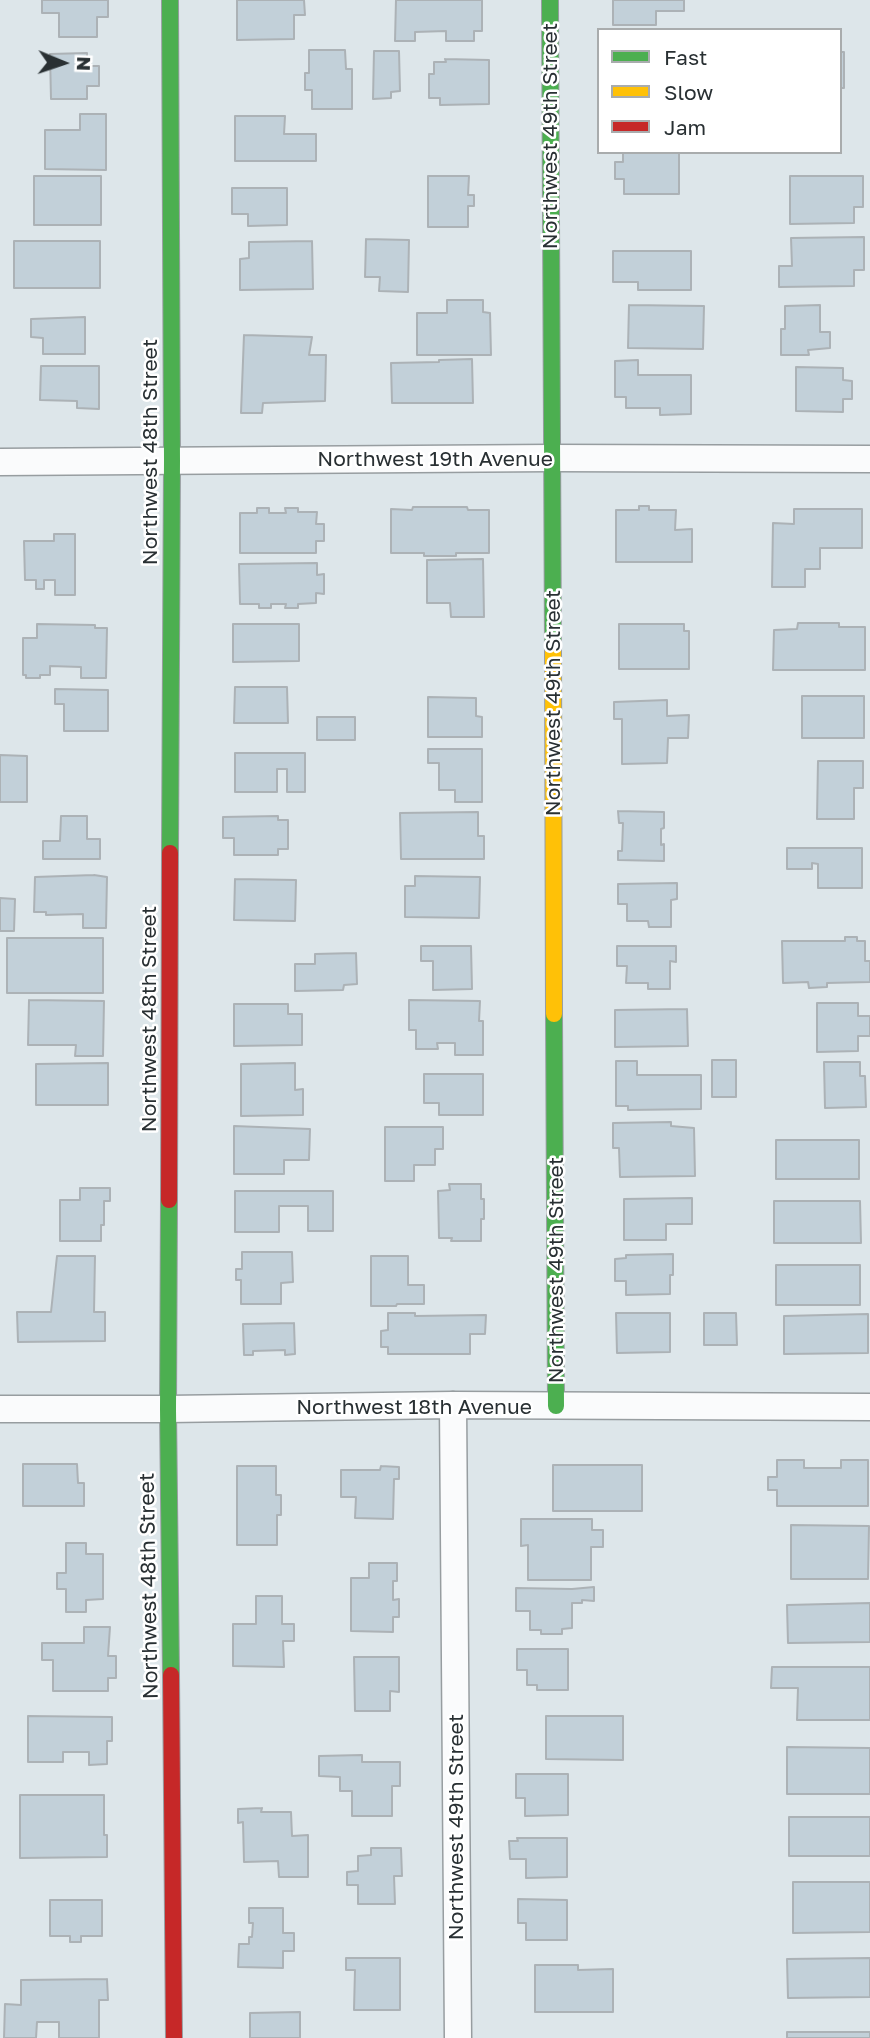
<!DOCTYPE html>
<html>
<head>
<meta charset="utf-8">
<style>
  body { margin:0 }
  #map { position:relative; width:870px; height:2038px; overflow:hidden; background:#dde6ea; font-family:"Golos Text",sans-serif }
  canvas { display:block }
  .legend { position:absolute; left:597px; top:28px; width:245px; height:126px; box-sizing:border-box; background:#fff; border:2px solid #a9acad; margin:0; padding:9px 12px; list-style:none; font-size:21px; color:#293033 }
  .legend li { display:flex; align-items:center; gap:14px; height:35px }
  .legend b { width:35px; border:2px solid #a9acad }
  .north { position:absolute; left:28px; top:28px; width:70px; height:70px; -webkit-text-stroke:5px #fff; paint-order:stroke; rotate:92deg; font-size:19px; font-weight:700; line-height:28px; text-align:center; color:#293033 }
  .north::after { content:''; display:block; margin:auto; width:24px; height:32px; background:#293033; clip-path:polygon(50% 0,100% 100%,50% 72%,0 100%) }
</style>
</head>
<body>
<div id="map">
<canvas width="870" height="2038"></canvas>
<ul class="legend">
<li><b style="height:9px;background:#4caf50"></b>Fast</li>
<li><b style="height:9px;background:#ffc107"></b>Slow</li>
<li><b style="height:9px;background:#c62828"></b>Jam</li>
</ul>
<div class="north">N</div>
</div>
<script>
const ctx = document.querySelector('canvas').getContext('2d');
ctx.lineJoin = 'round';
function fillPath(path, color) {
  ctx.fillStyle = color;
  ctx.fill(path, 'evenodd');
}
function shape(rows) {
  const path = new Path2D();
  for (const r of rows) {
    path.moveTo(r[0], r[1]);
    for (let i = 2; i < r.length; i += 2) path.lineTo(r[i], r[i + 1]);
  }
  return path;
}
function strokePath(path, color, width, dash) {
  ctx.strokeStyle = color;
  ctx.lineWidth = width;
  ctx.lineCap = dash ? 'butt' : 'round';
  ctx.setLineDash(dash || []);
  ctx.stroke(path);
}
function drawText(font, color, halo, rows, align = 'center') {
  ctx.font = font + ' "Golos Text",sans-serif';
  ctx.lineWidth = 5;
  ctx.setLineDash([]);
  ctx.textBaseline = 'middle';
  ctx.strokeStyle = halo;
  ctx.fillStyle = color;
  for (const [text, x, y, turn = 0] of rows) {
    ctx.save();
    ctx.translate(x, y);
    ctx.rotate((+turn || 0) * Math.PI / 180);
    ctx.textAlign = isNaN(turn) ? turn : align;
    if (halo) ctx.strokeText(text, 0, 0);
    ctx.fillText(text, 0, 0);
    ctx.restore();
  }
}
const building = shape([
  [42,0,108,0,108,17,97,17,97,37,59,37,59,13,42,13,42,0],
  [237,0,304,0,305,15,294,15,294,39,237,40,237,0],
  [396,0,482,0,482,31,474,31,474,41,446,41,446,31,415,32,415,41,395,41,396,0],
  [613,0,684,0,684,11,656,11,656,25,613,25,613,0],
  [309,50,345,50,346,69,352,69,352,109,312,109,312,90,305,90,305,73,309,73,309,50],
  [374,51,399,51,400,91,391,92,391,98,373,99,374,51],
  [840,52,844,52,844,88,840,88,840,52],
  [87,53,87,66,99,66,99,86,87,86,87,99,51,99,50,54,87,53],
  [445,59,489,60,489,104,440,105,440,98,429,98,429,74,434,74,434,62,446,62,445,59],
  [80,114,106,114,106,170,45,169,45,130,80,130,80,114],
  [235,116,285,116,284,134,316,134,316,161,235,161,235,116],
  [623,152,679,152,679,194,624,194,624,179,615,179,615,162,623,162,623,152],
  [34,176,101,176,101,225,34,225,34,176],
  [428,176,469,176,468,195,474,195,474,206,468,206,468,227,428,227,428,176],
  [790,176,863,176,863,207,854,207,854,223,790,224,790,176],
  [232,188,287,188,287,225,248,226,248,214,232,214,232,188],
  [864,237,864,270,854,270,854,286,779,287,779,266,792,266,791,238,864,237],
  [366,239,409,240,408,292,379,291,380,277,365,277,366,239],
  [14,241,100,241,100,288,14,288,14,241],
  [312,241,313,289,240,290,240,259,249,258,249,242,312,241],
  [613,251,691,251,691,290,638,290,638,282,613,282,613,251],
  [447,300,483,300,483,312,490,313,491,355,417,355,417,313,447,313,447,300],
  [629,305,704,306,703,349,628,348,629,305],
  [820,305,820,332,830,332,830,348,808,350,809,355,781,355,781,329,785,329,785,306,820,305],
  [85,317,85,354,43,354,43,338,31,337,31,319,85,317],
  [244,335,312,337,309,355,326,355,325,401,263,403,262,413,241,413,244,335],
  [472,359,473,403,392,403,391,363,439,362,439,360,472,359],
  [638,360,638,375,691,375,691,414,660,415,660,408,626,408,626,397,615,397,615,361,638,360],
  [41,366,99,366,99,409,77,408,77,401,40,400,41,366],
  [796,367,843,368,843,380,852,381,852,399,843,399,843,412,796,411,796,367],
  [639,506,649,506,649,510,676,510,675,530,692,529,692,562,616,562,616,510,639,510,639,506],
  [413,507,467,507,468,510,489,510,489,553,456,553,456,556,424,556,424,553,391,553,391,509,412,510,413,507],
  [257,508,269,508,269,513,286,513,285,508,298,508,298,512,317,512,316,524,324,524,324,541,316,541,316,553,240,553,240,513,257,513,257,508],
  [794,509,862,509,862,548,820,548,820,569,805,569,805,587,772,587,773,523,794,524,794,509],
  [54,534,75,534,75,595,55,595,55,580,44,580,44,589,36,589,36,580,25,580,24,541,54,541,54,534],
  [483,559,484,617,451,617,450,603,427,603,427,560,483,559],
  [317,563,317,575,324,574,324,594,316,593,316,603,298,604,298,608,285,608,286,604,271,604,271,608,259,608,259,604,240,604,239,564,317,563],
  [798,623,839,623,839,627,865,627,865,670,773,670,774,630,797,629,798,623],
  [37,624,95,625,95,628,107,628,106,678,81,678,81,667,50,666,50,675,40,675,40,678,26,678,26,675,23,675,23,638,37,638,37,624],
  [233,624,299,624,299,661,233,662,233,624],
  [619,624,684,624,684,631,689,631,689,669,619,669,619,624],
  [235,687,287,687,288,723,234,723,235,687],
  [55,689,108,690,108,731,64,731,64,704,55,704,55,689],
  [802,696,864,696,864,738,802,738,802,696],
  [428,697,476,698,476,716,482,717,482,737,428,737,428,697],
  [667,700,667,716,689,715,688,738,668,738,667,763,622,764,622,719,614,719,614,702,667,700],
  [317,717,355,717,355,740,317,740,317,717],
  [428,749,482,749,482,802,455,802,455,790,439,790,439,763,428,763,428,749],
  [235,753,305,753,305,792,287,792,287,769,277,769,277,792,235,792,235,753],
  [0,755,27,756,27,802,0,802,0,755],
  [818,761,863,761,863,788,854,788,854,819,817,819,818,761],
  [618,811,664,812,664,828,661,829,661,845,664,844,664,861,618,860,618,851,622,851,623,823,619,823,618,811],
  [478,812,478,836,484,836,484,859,401,859,400,813,478,812],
  [61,816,87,816,87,839,100,839,100,859,43,859,43,841,60,841,61,816],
  [278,816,278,820,288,820,288,849,278,849,278,855,234,855,234,838,223,838,223,817,278,816],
  [787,848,862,848,862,888,818,888,818,864,812,863,812,869,787,869,787,848],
  [94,875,107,877,106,928,83,928,83,914,46,915,46,912,34,912,35,877,94,875],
  [415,876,480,877,479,918,405,917,405,886,415,886,415,876],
  [235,879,296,880,295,921,234,920,235,879],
  [677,883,677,899,671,900,671,927,649,927,648,921,627,921,627,904,618,904,618,884,677,883],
  [0,898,15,899,14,931,0,931,0,898],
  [845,937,857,937,857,941,865,941,865,961,870,961,870,982,827,983,827,987,809,988,808,982,783,983,782,941,845,941,845,937],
  [7,938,103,938,103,993,7,993,7,938],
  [421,946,471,946,472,989,433,990,433,961,421,961,421,946],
  [617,946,676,946,676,962,670,961,670,989,648,989,648,983,626,983,627,966,617,966,617,946],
  [356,953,357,984,344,985,343,990,295,991,295,964,315,964,315,954,356,953],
  [29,1000,104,1001,103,1056,75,1056,76,1045,28,1045,29,1000],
  [409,1000,480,1001,479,1021,483,1021,483,1055,455,1055,455,1043,437,1043,438,1049,416,1049,416,1030,409,1030,409,1000],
  [817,1003,858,1003,858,1016,870,1016,870,1036,858,1036,858,1051,817,1052,817,1003],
  [234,1004,288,1004,288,1014,302,1014,302,1045,234,1046,234,1004],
  [687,1009,688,1046,615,1047,615,1010,687,1009],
  [712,1060,736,1060,736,1097,712,1097,712,1060],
  [616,1061,637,1061,637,1075,701,1075,701,1109,628,1110,628,1106,616,1106,616,1061],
  [824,1062,860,1062,860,1076,865,1076,866,1107,825,1108,824,1062],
  [108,1063,108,1105,36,1105,36,1064,108,1063],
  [295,1063,295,1090,303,1089,303,1115,241,1116,241,1064,295,1063],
  [424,1074,483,1074,483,1115,439,1115,439,1103,424,1103,424,1074],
  [671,1122,671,1126,694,1128,695,1176,620,1177,619,1148,613,1148,613,1123,671,1122],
  [234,1126,310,1129,309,1160,284,1160,284,1174,234,1174,234,1126],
  [385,1127,443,1127,443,1149,435,1149,435,1165,414,1165,414,1181,385,1181,385,1127],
  [776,1140,859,1140,859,1179,776,1179,776,1140],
  [449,1184,481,1184,481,1199,484,1199,484,1219,481,1219,481,1241,451,1241,452,1238,439,1238,438,1191,450,1190,449,1184],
  [80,1188,110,1188,110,1201,104,1201,104,1225,101,1225,101,1241,60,1241,60,1200,80,1200,80,1188],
  [235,1191,333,1191,333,1231,308,1231,308,1206,279,1206,279,1232,235,1232,235,1191],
  [692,1198,692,1224,666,1224,666,1240,624,1240,624,1199,692,1198],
  [774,1201,860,1201,861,1243,774,1243,774,1201],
  [242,1252,292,1252,293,1282,281,1283,281,1304,241,1304,241,1280,236,1280,236,1269,242,1269,242,1252],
  [673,1254,673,1275,670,1275,670,1294,626,1295,626,1281,615,1281,615,1259,626,1258,626,1255,673,1254],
  [57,1256,95,1256,94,1312,105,1312,105,1341,18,1342,17,1312,51,1312,57,1256],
  [371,1256,408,1256,408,1285,424,1285,424,1304,397,1304,396,1306,371,1306,371,1256],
  [776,1265,860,1265,860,1305,776,1305,776,1265],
  [388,1313,415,1313,415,1316,486,1315,485,1334,470,1334,470,1354,388,1354,388,1347,381,1347,381,1331,388,1330,388,1313],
  [616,1313,670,1313,670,1352,617,1353,616,1313],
  [704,1313,736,1313,737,1345,704,1345,704,1313],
  [868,1314,868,1353,784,1354,784,1316,868,1314],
  [294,1323,295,1354,285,1355,285,1350,253,1351,253,1355,244,1355,243,1324,294,1323],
  [777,1460,804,1460,804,1468,841,1468,841,1460,868,1460,868,1506,777,1506,777,1490,768,1490,768,1477,777,1477,777,1460],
  [23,1464,77,1464,78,1483,84,1483,84,1506,23,1506,23,1464],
  [553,1465,642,1465,642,1511,553,1511,553,1465],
  [237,1466,276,1466,276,1495,281,1495,281,1515,277,1515,277,1545,237,1545,237,1466],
  [381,1466,399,1467,399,1479,394,1479,393,1519,355,1518,356,1497,341,1497,341,1470,380,1470,381,1466],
  [521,1519,592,1519,592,1530,603,1530,603,1547,591,1547,591,1580,528,1580,528,1545,521,1546,521,1519],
  [791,1525,869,1526,868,1579,791,1579,791,1525],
  [66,1543,86,1543,86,1554,103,1554,103,1599,86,1600,86,1612,66,1612,66,1589,57,1589,57,1573,66,1573,66,1543],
  [369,1563,397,1563,397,1581,393,1581,393,1600,399,1599,399,1617,393,1617,393,1632,351,1631,351,1578,369,1578,369,1563],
  [594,1587,594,1601,582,1600,582,1603,572,1603,572,1628,562,1629,562,1634,541,1634,541,1630,530,1630,530,1611,516,1611,516,1588,572,1589,594,1587],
  [256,1596,282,1596,282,1624,294,1624,294,1641,283,1641,284,1667,233,1666,233,1624,256,1624,256,1596],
  [870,1603,870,1642,788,1643,787,1605,870,1603],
  [84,1627,110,1627,108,1656,116,1656,116,1678,108,1678,108,1691,53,1691,53,1660,42,1660,42,1643,84,1643,84,1627],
  [517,1649,568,1649,568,1690,537,1690,537,1685,527,1685,527,1670,517,1670,517,1649],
  [354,1657,399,1657,399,1692,390,1691,390,1711,355,1711,354,1657],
  [772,1667,870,1667,870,1720,797,1720,798,1688,771,1688,772,1667],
  [28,1716,112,1717,112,1741,107,1741,107,1764,89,1765,89,1752,63,1752,63,1762,28,1762,28,1716],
  [546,1716,623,1716,623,1760,546,1759,546,1716],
  [787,1747,870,1748,870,1794,787,1794,787,1747],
  [362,1755,362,1762,400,1762,400,1786,392,1786,392,1816,352,1816,352,1791,340,1791,340,1777,319,1776,319,1756,362,1755],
  [516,1774,568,1774,568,1815,525,1816,525,1798,516,1798,516,1774],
  [20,1795,104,1795,104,1835,107,1835,107,1857,20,1858,20,1795],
  [262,1808,261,1812,291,1812,292,1836,308,1835,308,1877,279,1877,278,1861,244,1862,243,1822,238,1823,238,1809,262,1808],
  [789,1817,870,1817,870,1856,789,1856,789,1817],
  [517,1838,567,1838,567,1877,526,1878,526,1859,510,1859,509,1841,518,1841,517,1838],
  [371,1848,401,1848,402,1876,394,1876,395,1904,358,1904,358,1885,347,1885,347,1872,358,1871,358,1856,371,1855,371,1848],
  [793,1882,870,1882,870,1932,793,1933,793,1882],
  [518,1899,567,1900,567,1940,526,1940,526,1923,518,1923,518,1899],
  [50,1900,102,1900,102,1936,81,1936,81,1942,70,1942,70,1936,50,1936,50,1900],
  [249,1908,283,1908,283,1933,294,1933,294,1951,283,1951,283,1968,238,1967,239,1944,249,1944,249,1937,252,1937,253,1923,249,1923,249,1908],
  [346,1958,400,1958,400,2010,354,2010,355,1970,346,1970,346,1958],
  [870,1958,870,1997,788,1998,787,1959,870,1958],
  [535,1965,578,1965,578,1970,613,1969,613,2012,535,2012,535,1965],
  [107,1979,108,2000,99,2000,99,2038,59,2038,59,2022,37,2022,36,2038,4,2038,5,2004,21,2005,21,1980,107,1979],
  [300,2012,300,2038,250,2038,250,2013,300,2012],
  [787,2032,870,2032,870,2038,787,2038,787,2032]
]);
const street = shape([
  [0,462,551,458,870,459],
  [453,1405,458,2038],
  [0,1409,168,1409,453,1405,870,1407]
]);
const fast = shape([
  [170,0,172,460,170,853],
  [550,0,553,650],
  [554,1014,556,1406],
  [169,1200,168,1409,171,1675]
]);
const slow = shape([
  [553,650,554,1014]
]);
const jam = shape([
  [169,1200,170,853],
  [171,1675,174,2038]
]);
const streetNames = [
  ["Northwest 49th Street",550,136,-90],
  ["Northwest 48th Street",150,452,-90],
  ["Northwest 19th Avenue",435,459],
  ["Northwest 49th Street",553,703,-90],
  ["Northwest 48th Street",149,1019,-90],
  ["Northwest 49th Street",556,1270,-90],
  ["Northwest 18th Avenue",414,1407],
  ["Northwest 48th Street",149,1586,-91],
  ["Northwest 49th Street",456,1827,-90]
];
fillPath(building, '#c2d0d9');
strokePath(building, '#acb2b6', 2);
strokePath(street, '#979da0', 29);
strokePath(fast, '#979da0', 18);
strokePath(slow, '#979da0', 18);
strokePath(jam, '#979da0', 18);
strokePath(street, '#fafbfc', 26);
strokePath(fast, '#4caf50', 16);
strokePath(slow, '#ffc107', 16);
strokePath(jam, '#c62828', 16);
drawText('21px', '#293033', '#fff', streetNames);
</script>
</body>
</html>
